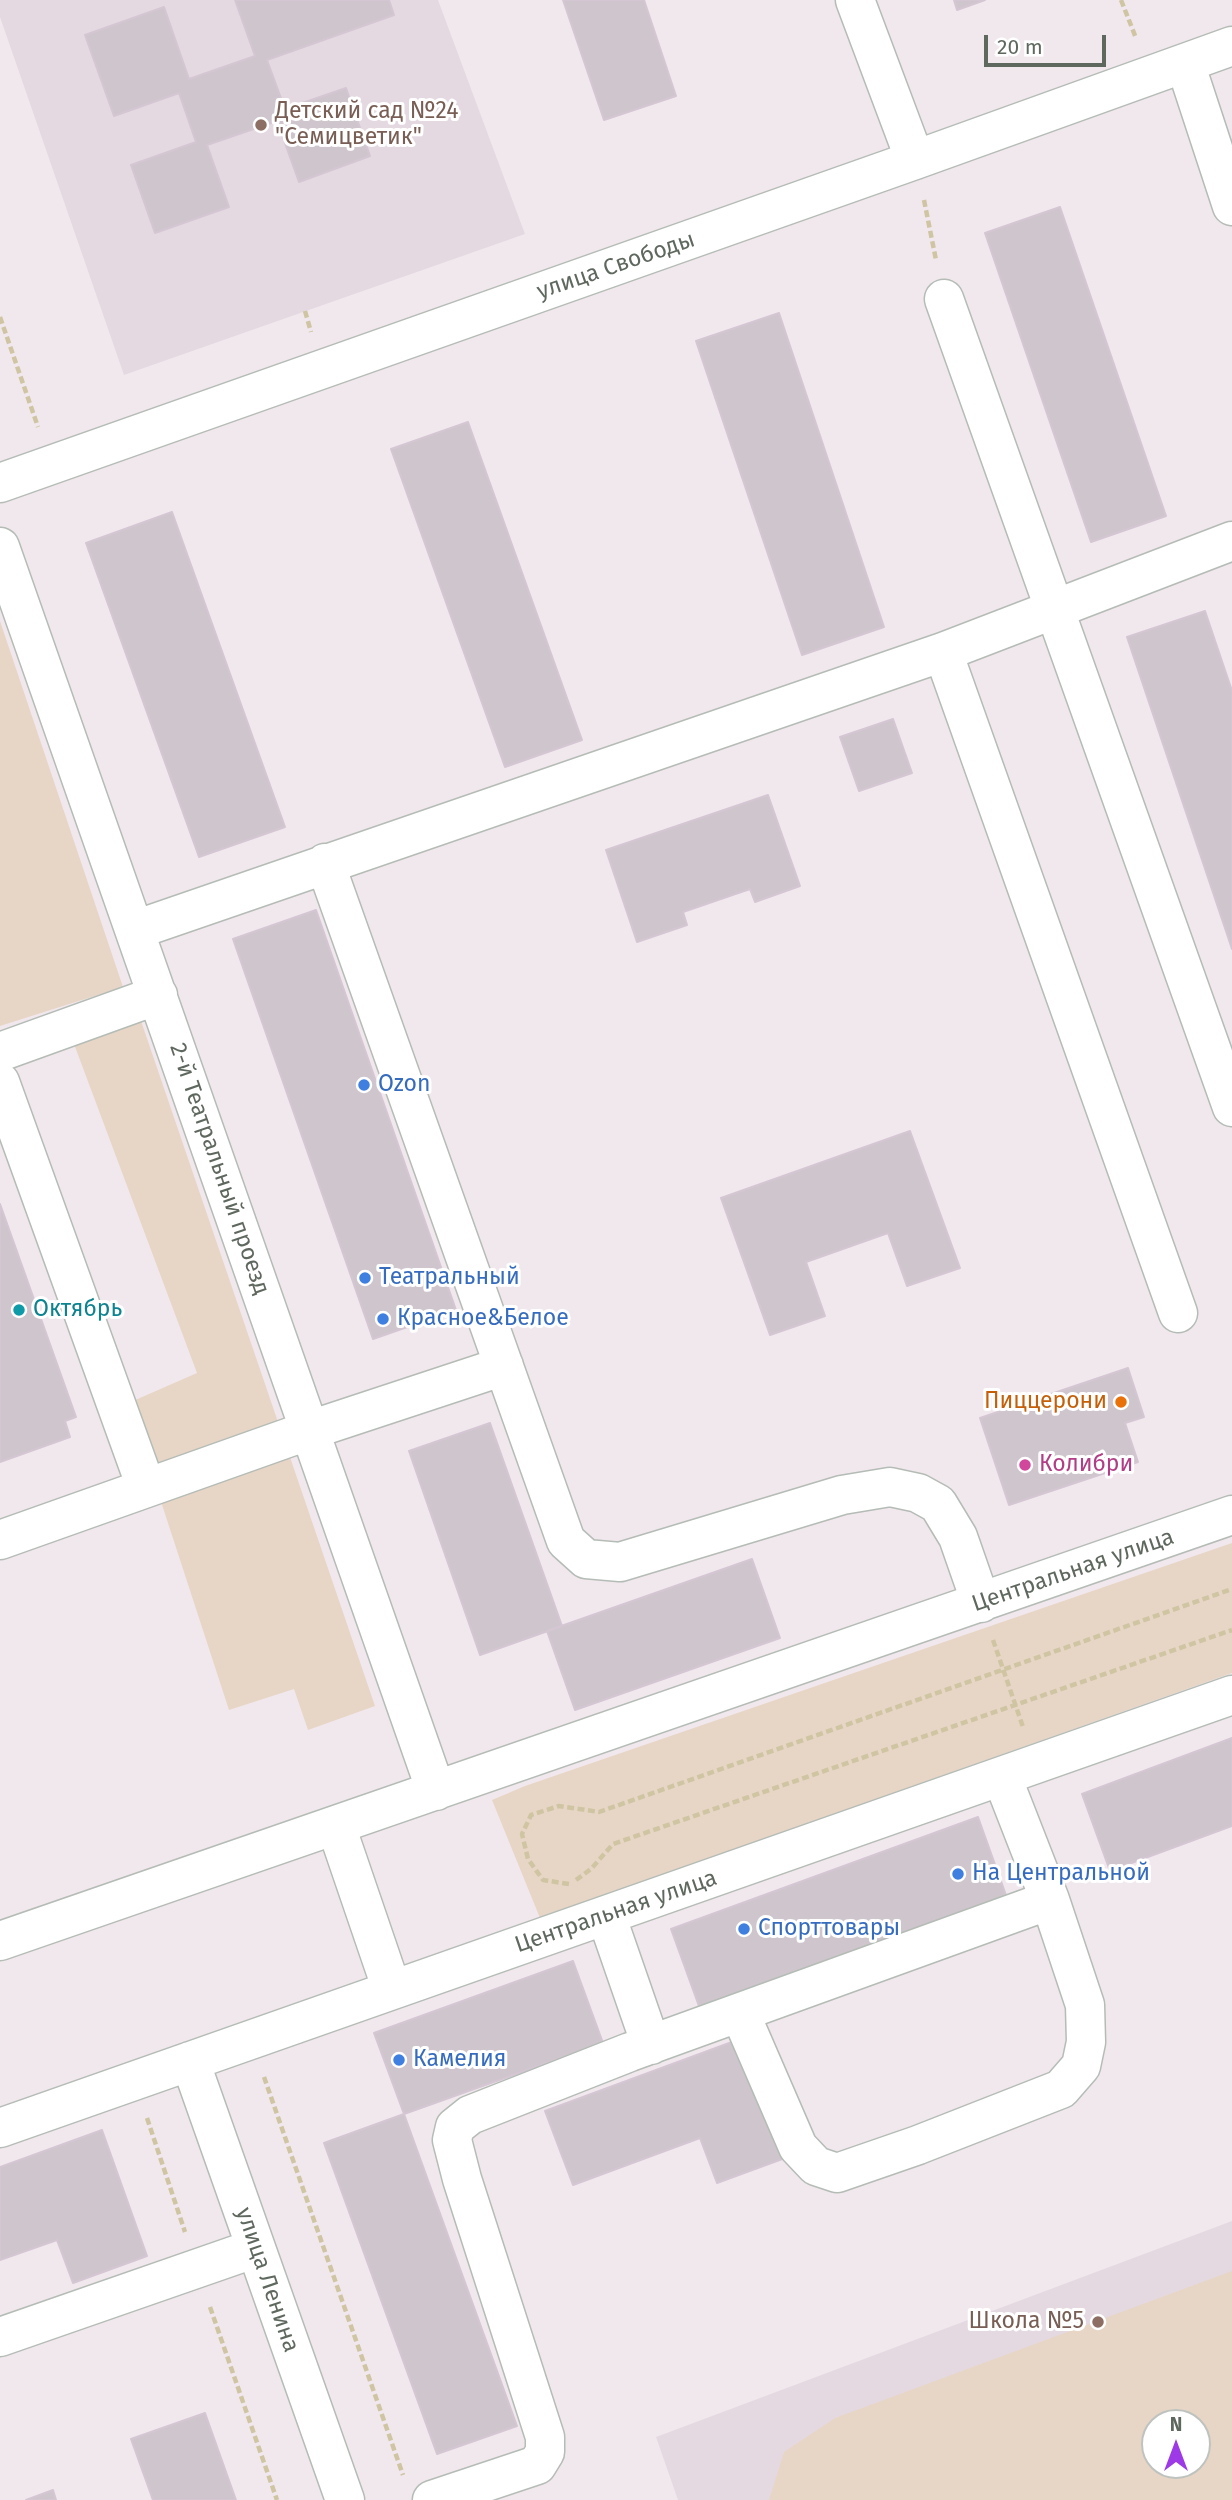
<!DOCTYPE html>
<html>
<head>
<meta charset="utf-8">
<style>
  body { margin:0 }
  #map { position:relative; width:1232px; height:2500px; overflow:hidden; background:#f1e8ee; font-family:"Fira Sans",sans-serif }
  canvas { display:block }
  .north { position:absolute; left:1141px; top:2409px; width:70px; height:70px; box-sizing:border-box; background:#fff; border:2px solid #bfc3bf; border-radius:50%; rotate:0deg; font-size:19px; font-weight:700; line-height:28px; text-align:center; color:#5f685f }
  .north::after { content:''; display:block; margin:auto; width:24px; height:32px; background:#9d39e6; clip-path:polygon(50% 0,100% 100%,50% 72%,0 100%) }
  .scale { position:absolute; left:984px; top:35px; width:122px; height:32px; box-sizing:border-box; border:4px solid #5f685f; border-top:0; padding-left:9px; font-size:21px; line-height:24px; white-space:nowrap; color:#5f685f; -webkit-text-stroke:5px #fff; paint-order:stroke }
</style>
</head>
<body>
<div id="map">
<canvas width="1232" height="2500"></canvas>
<div class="north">N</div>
<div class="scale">20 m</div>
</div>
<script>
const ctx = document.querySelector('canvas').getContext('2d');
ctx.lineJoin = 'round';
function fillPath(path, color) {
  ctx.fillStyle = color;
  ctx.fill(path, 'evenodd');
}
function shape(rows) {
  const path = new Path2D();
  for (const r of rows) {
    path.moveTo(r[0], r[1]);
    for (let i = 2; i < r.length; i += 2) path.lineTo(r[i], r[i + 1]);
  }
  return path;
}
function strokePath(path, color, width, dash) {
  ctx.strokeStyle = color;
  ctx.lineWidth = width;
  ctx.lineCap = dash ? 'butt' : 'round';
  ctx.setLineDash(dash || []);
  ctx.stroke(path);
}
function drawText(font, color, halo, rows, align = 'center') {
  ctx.font = font + ' "Fira Sans",sans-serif';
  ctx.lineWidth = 6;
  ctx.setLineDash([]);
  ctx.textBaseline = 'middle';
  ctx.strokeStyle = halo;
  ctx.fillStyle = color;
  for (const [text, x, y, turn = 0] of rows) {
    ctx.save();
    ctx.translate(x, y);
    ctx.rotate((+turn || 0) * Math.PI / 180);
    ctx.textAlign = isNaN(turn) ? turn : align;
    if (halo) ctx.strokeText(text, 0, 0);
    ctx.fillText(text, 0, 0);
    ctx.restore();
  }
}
const education = shape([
  [0,0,438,0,525,234,124,375,0,17],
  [1232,2221,1232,2500,678,2500,656,2437],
  [1155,2423,1197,2423,1197,2465,1155,2465]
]);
const green = shape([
  [0,621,123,987,0,1026],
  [139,1015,375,1706,308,1730,294,1689,229,1710,136,1425,133,1401,197,1373,71,1036],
  [1232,1543,1232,1673,540,1918,492,1800,525,1786],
  [1232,2271,1232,2500,769,2500,784,2452,835,2418],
  [1155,2423,1197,2423,1197,2465,1155,2465]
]);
const building = shape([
  [235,0,389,0,394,15,267,60,285,109,346,88,370,156,299,182,277,121,207,145,229,207,155,233,131,165,196,142,179,93,114,116,85,35,164,7,189,79,255,56,235,0],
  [563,0,644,0,676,96,604,120,563,0],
  [954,0,985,0,957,10,954,0],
  [1060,207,1166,516,1091,542,985,233,1060,207],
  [779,313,884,627,802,655,696,341,779,313],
  [468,422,582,740,505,767,391,449,468,422],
  [172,512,285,827,199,857,86,543,172,512],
  [1205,611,1232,691,1232,949,1127,637,1205,611],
  [893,719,912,773,859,791,840,737,893,719],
  [768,795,800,886,755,902,750,889,683,912,687,925,637,942,606,850,768,795],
  [316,910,456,1310,373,1339,233,939,316,910],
  [910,1131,960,1268,907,1286,888,1233,806,1262,825,1316,770,1335,721,1198,910,1131],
  [0,1204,76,1417,65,1421,70,1437,0,1462,0,1204],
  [1128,1368,1144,1417,1125,1423,1138,1462,1009,1505,980,1418,1128,1368],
  [490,1423,562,1626,480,1655,409,1451,490,1423],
  [752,1559,780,1638,575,1710,547,1631,752,1559],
  [1232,1738,1232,1826,1110,1871,1082,1794,1232,1738],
  [978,1817,1007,1898,700,2009,671,1929,978,1817],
  [573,1961,603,2043,404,2114,374,2033,573,1961],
  [740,2039,785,2158,717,2183,700,2138,573,2185,545,2111,740,2039],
  [404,2114,517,2426,437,2454,324,2143,404,2114],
  [102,2130,147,2256,73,2283,57,2240,0,2260,0,2167,102,2130],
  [205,2413,236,2500,153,2500,131,2439,205,2413],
  [53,2490,56,2500,26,2500,53,2490]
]);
const path = shape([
  [1121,0,1136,38],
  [924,200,936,260],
  [305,311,311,332],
  [0,317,38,427],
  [993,1640,1023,1727],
  [576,1880,591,1869,613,1844,1232,1630],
  [569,1884,543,1880,528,1859,522,1834,531,1815,559,1806,599,1812,1232,1589],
  [264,2077,403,2475],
  [147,2118,185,2232],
  [210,2307,277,2500]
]);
const minor = shape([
  [855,0,915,160],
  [1185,63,1232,206],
  [944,299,1232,1107],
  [0,483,915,160,1232,46],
  [0,547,436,1791],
  [943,652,1178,1313],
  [325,863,566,1541,586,1559,620,1562,842,1495,890,1487,918,1493,938,1504,958,1537,981,1603],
  [135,930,943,652,1232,541],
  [0,1052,158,995],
  [0,1082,146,1487],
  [0,1540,310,1430,504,1366],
  [336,1826,392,1990],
  [606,1915,651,2045],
  [0,1941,1232,1515],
  [740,2013,798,2147,816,2166,837,2173,918,2145,1061,2089,1081,2066,1086,2042,1085,2005,1050,1900],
  [190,2061,345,2500],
  [0,2128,1232,1695],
  [0,2337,256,2248],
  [432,2500,537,2465,545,2452,545,2437,462,2179,452,2140,455,2127,470,2115,630,2052,1050,1900,1002,1777]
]);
const markers = [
  [261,125,7,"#8d6e63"],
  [364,1085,7,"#3f7fe0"],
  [365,1278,7,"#3f7fe0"],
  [19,1310,7,"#0f9aa8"],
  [383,1319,7,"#3f7fe0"],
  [1121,1402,7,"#e8710a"],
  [1025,1465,7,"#d1479c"],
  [958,1874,7,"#3f7fe0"],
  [744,1929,7,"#3f7fe0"],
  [399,2060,7,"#3f7fe0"],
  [1098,2322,7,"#8d6e63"]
];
const educationNames = [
  ["Детский сад №24",275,112],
  ["\"Семицветик\"",275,138],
  ["Школа №5",1084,2322,"right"]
];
const streetNames = [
  ["улица Свободы",616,266,-19],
  ["2-й Театральный проезд",219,1169,71],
  ["Центральная улица",1073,1571,-19],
  ["Центральная улица",616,1912,-19],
  ["улица Ленина",267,2280,71]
];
const shopNames = [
  ["Ozon",378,1085],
  ["Театральный",379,1278],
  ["Красное&Белое",397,1319],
  ["На Центральной",972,1874],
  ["Спорттовары",758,1929],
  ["Камелия",413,2060]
];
const cultureNames = [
  ["Октябрь",33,1310]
];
const foodNames = [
  ["Пиццерони",1107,1402]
];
const hotelNames = [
  ["Колибри",1039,1465]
];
fillPath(education, '#e4d9e1');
fillPath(green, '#e7d6c6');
fillPath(building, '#cfc6cd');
strokePath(building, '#d5c6d3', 2);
strokePath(minor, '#b5bcb6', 41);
strokePath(path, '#cfc5a3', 4.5, [7, 3.5]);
strokePath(minor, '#fff', 38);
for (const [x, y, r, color] of markers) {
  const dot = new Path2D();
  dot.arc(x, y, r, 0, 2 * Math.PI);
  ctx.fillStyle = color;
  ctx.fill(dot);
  strokePath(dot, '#fff', 2.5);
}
drawText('23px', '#785e54', '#fff', educationNames, 'left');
drawText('23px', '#5f685f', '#fff', streetNames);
drawText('23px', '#366cbe', '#fff', shopNames, 'left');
drawText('23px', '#0d838f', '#fff', cultureNames, 'left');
drawText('23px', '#c56008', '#fff', foodNames, 'right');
drawText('23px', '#b23c85', '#fff', hotelNames, 'left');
</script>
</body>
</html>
